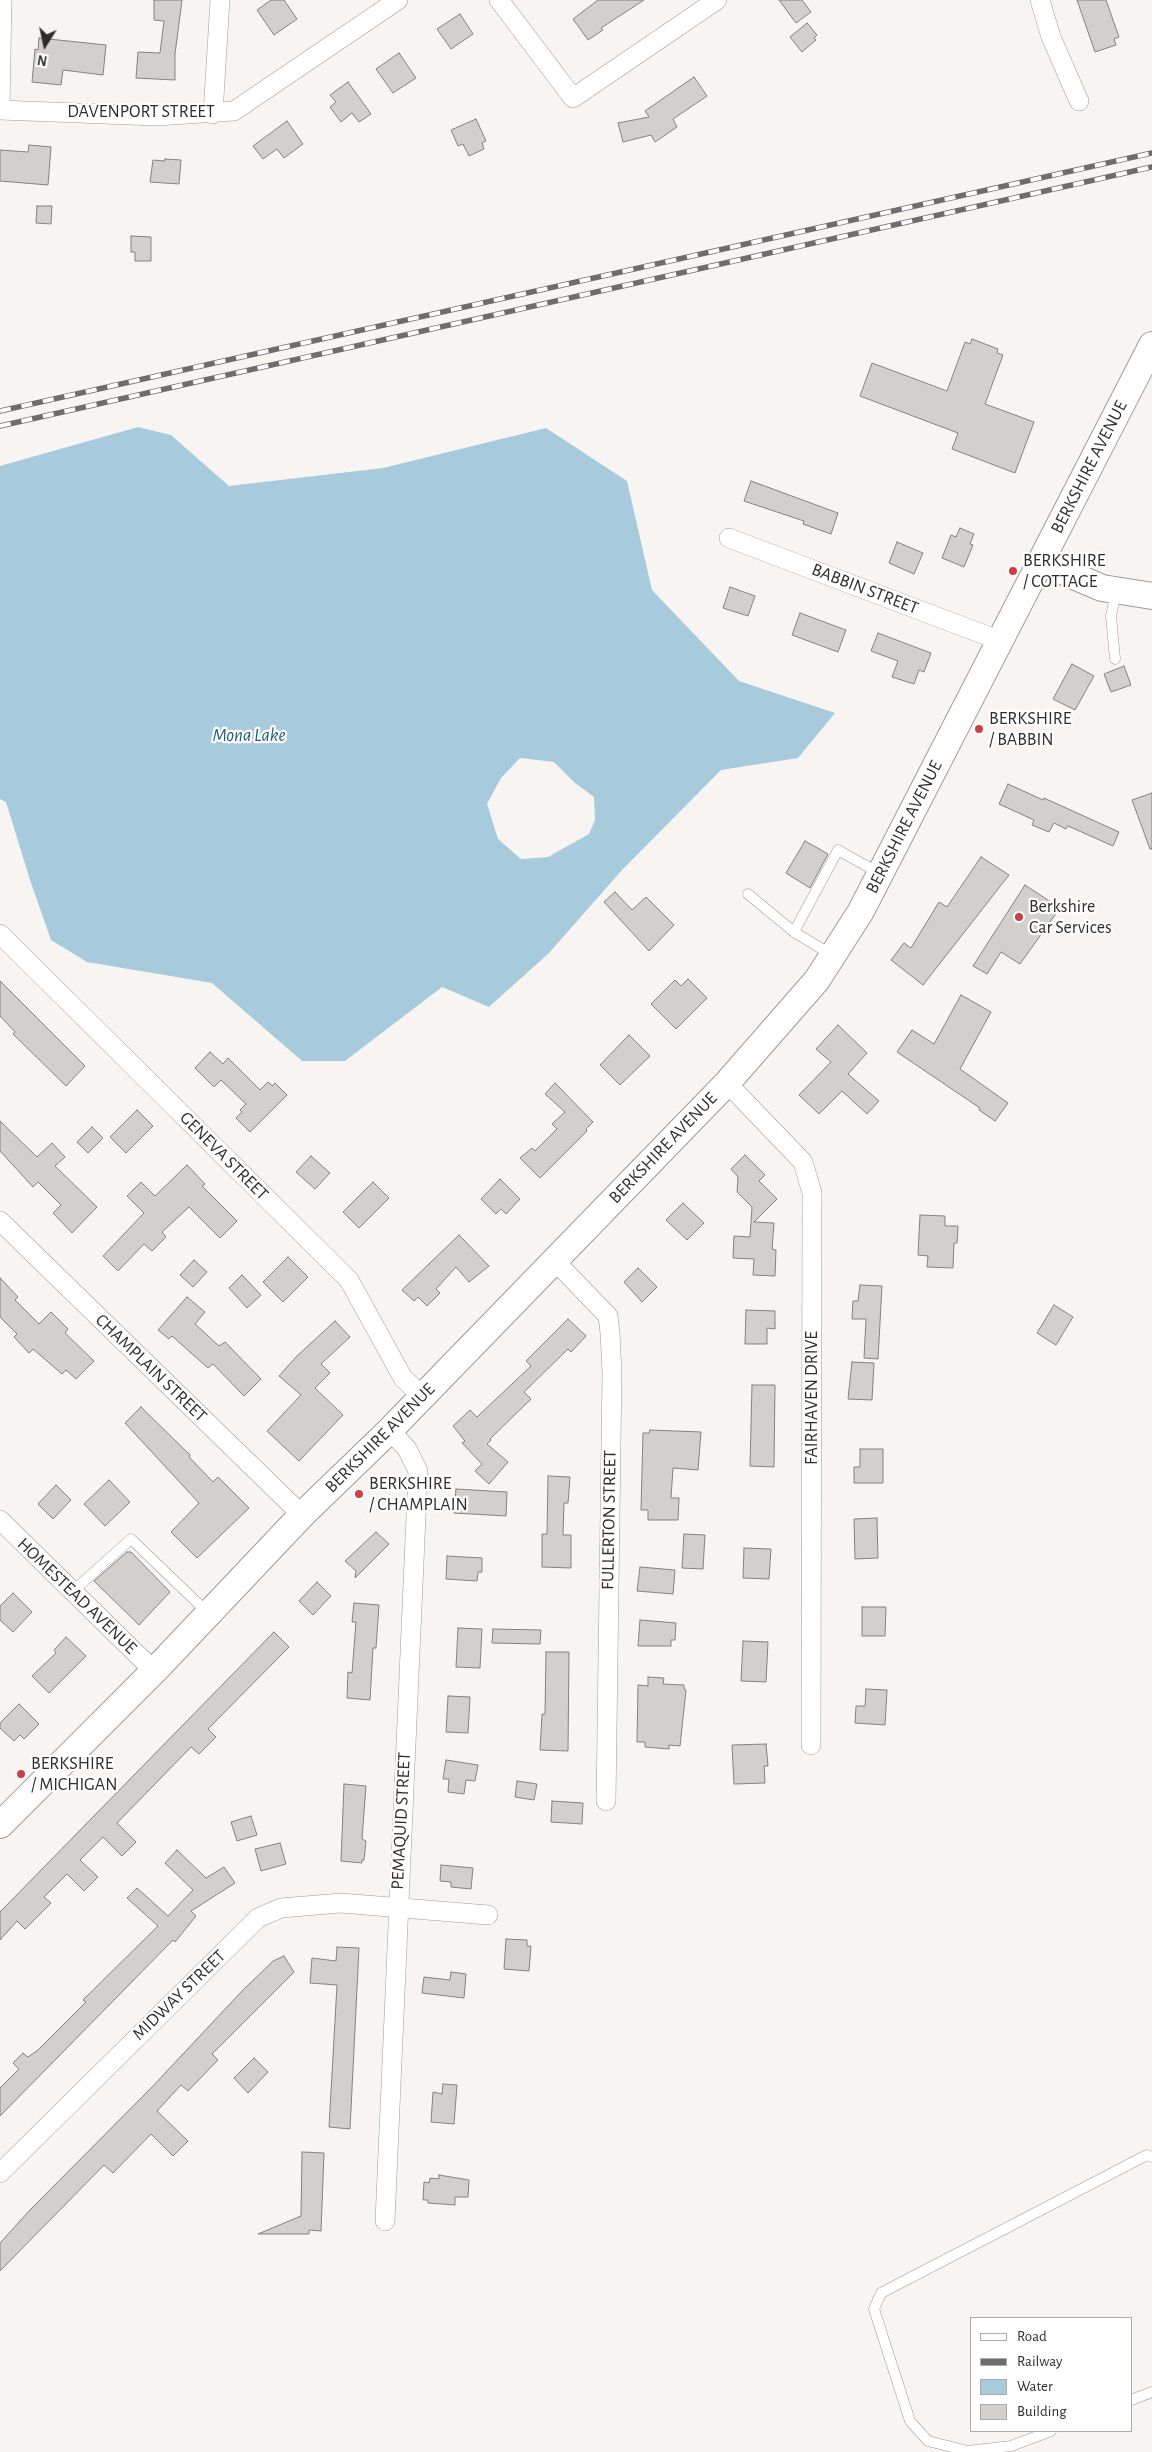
<!DOCTYPE html>
<html>
<head>
<meta charset="utf-8">
<style>
  body { margin:0 }
  #map { position:relative; width:1152px; height:2452px; overflow:hidden; background:#f8f4f2; font-family:"Alegreya Sans",sans-serif }
  canvas { display:block }
  .legend { position:absolute; left:970px; top:2317px; width:162px; height:115px; box-sizing:border-box; background:#fff; border:1px solid #acabab; margin:0; padding:6px 9px; list-style:none; font-size:15px; color:#2f2e2d }
  .legend li { display:flex; align-items:center; gap:10px; height:25px }
  .legend b { width:25px; border:1px solid #acabab }
  .north { position:absolute; left:20px; top:20px; width:50px; height:50px; -webkit-text-stroke:4px #fff; paint-order:stroke; rotate:190deg; font-size:14px; font-weight:700; line-height:20px; text-align:center; color:#2f2e2d }
  .north::after { content:''; display:block; margin:auto; width:18px; height:22px; background:#2f2e2d; clip-path:polygon(50% 0,100% 100%,50% 72%,0 100%) }
</style>
</head>
<body>
<div id="map">
<canvas width="1152" height="2452"></canvas>
<ul class="legend">
<li><b style="height:6px;background:#fff"></b>Road</li>
<li><b style="height:6px;background:#6f6d6c"></b>Railway</li>
<li><b style="height:14px;background:#a7cbdd"></b>Water</li>
<li><b style="height:14px;background:#d2cfcd"></b>Building</li>
</ul>
<div class="north">N</div>
</div>
<script>
const ctx = document.querySelector('canvas').getContext('2d');
ctx.lineJoin = 'round';
function fillPath(path, color) {
  ctx.fillStyle = color;
  ctx.fill(path, 'evenodd');
}
function shape(rows) {
  const path = new Path2D();
  for (const r of rows) {
    path.moveTo(r[0], r[1]);
    for (let i = 2; i < r.length; i += 2) path.lineTo(r[i], r[i + 1]);
  }
  return path;
}
function strokePath(path, color, width, dash) {
  ctx.strokeStyle = color;
  ctx.lineWidth = width;
  ctx.lineCap = dash ? 'butt' : 'round';
  ctx.setLineDash(dash || []);
  ctx.stroke(path);
}
function drawText(font, color, halo, rows, align = 'center') {
  ctx.font = font + ' "Alegreya Sans",sans-serif';
  ctx.lineWidth = 4.5;
  ctx.setLineDash([]);
  ctx.textBaseline = 'middle';
  ctx.strokeStyle = halo;
  ctx.fillStyle = color;
  for (const [text, x, y, turn = 0] of rows) {
    ctx.save();
    ctx.translate(x, y);
    ctx.rotate((+turn || 0) * Math.PI / 180);
    ctx.textAlign = isNaN(turn) ? turn : align;
    if (halo) ctx.strokeText(text, 0, 0);
    ctx.fillText(text, 0, 0);
    ctx.restore();
  }
}
const water = shape([
  [138,427,171,435,229,486,383,468,546,428,627,481,652,590,739,681,835,713,798,758,721,770,622,870,549,953,489,1007,442,987,345,1061,302,1061,212,983,87,962,51,940,30,880,6,802,0,799,0,466],
  [520,758,554,762,575,783,594,797,595,820,589,834,548,857,521,859,498,839,487,804,501,778]
]);
const building = shape([
  [154,0,182,0,175,54,175,80,136,78,138,52,160,53,164,21,154,20,154,0],
  [271,0,284,0,297,19,274,35,257,10,271,0],
  [598,0,644,0,601,28,603,30,588,40,573,19,598,0],
  [779,0,802,0,811,12,796,23,779,0],
  [1077,0,1106,0,1119,37,1114,39,1116,45,1095,52,1077,0],
  [460,14,473,34,451,49,437,29,460,14],
  [807,23,817,35,814,38,816,40,802,52,790,37,807,23],
  [39,38,106,45,103,75,63,70,61,85,32,82,35,49,38,50,39,38],
  [399,53,416,78,393,93,376,69,399,53],
  [694,77,707,96,673,119,677,127,655,142,651,135,623,142,618,123,649,117,645,111,694,77],
  [348,82,371,114,359,122,352,113,341,122,330,107,336,102,330,95,348,82],
  [476,119,486,141,482,143,484,149,469,156,463,144,458,146,451,130,476,119],
  [287,121,303,144,284,158,277,149,263,159,253,146,287,121],
  [29,145,51,147,48,185,0,181,0,150,28,152,29,145],
  [165,159,181,160,179,184,150,182,153,160,165,161,165,159],
  [37,206,52,206,51,224,36,223,37,206],
  [131,236,151,237,151,261,135,261,135,252,131,252,131,236],
  [972,339,998,349,997,353,1003,355,985,404,1034,422,1015,473,952,449,958,433,860,396,872,363,947,391,965,342,970,344,972,339],
  [751,481,838,513,831,534,803,524,804,521,744,501,751,481],
  [960,528,974,534,970,544,973,545,964,567,942,558,951,535,956,537,960,528],
  [897,542,923,553,914,574,889,563,897,542],
  [730,587,755,596,748,616,723,608,730,587],
  [800,613,846,630,838,652,792,635,800,613],
  [878,633,931,653,924,672,919,670,914,684,892,677,898,661,871,651,878,633],
  [1072,664,1094,676,1075,710,1053,699,1072,664],
  [1124,666,1131,685,1111,692,1104,674,1124,666],
  [1008,784,1043,800,1044,798,1119,832,1113,846,1068,826,1066,829,1054,823,1049,832,1032,825,1034,820,999,804,1008,784],
  [1152,793,1152,849,1150,849,1132,800,1152,793],
  [805,841,828,854,810,888,786,873,805,841],
  [981,857,1009,875,923,985,891,960,904,943,911,948,939,902,947,907,981,857],
  [1025,885,1060,908,1020,964,1001,952,987,974,973,966,1025,885],
  [615,892,632,910,646,897,674,925,649,951,604,902,615,892],
  [688,979,707,998,676,1029,651,1004,675,980,681,986,688,979],
  [0,981,85,1066,66,1086,13,1034,15,1032,0,1016,0,981],
  [961,995,991,1012,960,1069,1008,1103,995,1121,979,1110,980,1108,897,1052,912,1030,934,1044,961,995],
  [838,1025,867,1053,848,1074,879,1101,867,1114,842,1091,819,1114,799,1095,831,1062,816,1049,838,1025],
  [629,1035,650,1056,620,1085,600,1065,629,1035],
  [210,1052,223,1064,228,1058,260,1090,268,1082,273,1086,275,1083,287,1095,250,1132,236,1118,242,1112,240,1110,246,1104,221,1080,214,1087,195,1068,210,1052],
  [555,1083,593,1122,586,1129,587,1131,540,1178,520,1158,532,1148,535,1151,557,1129,552,1124,565,1112,545,1094,555,1083],
  [137,1110,153,1126,126,1153,110,1137,137,1110],
  [0,1121,37,1157,52,1143,65,1157,55,1166,97,1207,72,1233,53,1213,61,1205,38,1182,33,1187,0,1151,0,1121],
  [92,1127,103,1138,88,1153,77,1142,92,1127],
  [745,1155,765,1175,759,1181,777,1199,754,1222,774,1223,772,1249,776,1250,775,1276,753,1275,754,1259,733,1258,734,1236,750,1237,752,1207,737,1192,738,1177,731,1169,745,1155],
  [311,1156,330,1173,315,1189,296,1172,311,1156],
  [187,1165,205,1184,202,1186,237,1221,220,1238,189,1207,162,1232,166,1237,152,1251,144,1244,118,1271,103,1256,144,1213,127,1196,141,1182,155,1196,187,1165],
  [500,1179,520,1199,506,1214,501,1209,496,1214,481,1199,500,1179],
  [373,1182,389,1198,359,1228,343,1212,373,1182],
  [683,1203,704,1223,687,1240,666,1220,683,1203],
  [920,1215,945,1216,945,1226,958,1226,957,1243,954,1243,953,1268,927,1267,928,1256,918,1255,920,1215],
  [459,1235,489,1266,469,1282,456,1267,436,1289,440,1293,427,1306,418,1297,414,1301,402,1290,459,1235],
  [288,1257,308,1277,283,1302,263,1282,288,1257],
  [194,1260,207,1272,193,1287,180,1275,194,1260],
  [638,1268,657,1287,642,1302,624,1282,638,1268],
  [242,1275,261,1295,247,1308,229,1288,242,1275],
  [0,1278,18,1297,15,1300,39,1324,51,1312,68,1329,65,1333,94,1361,76,1379,66,1370,62,1374,33,1349,29,1353,14,1337,17,1334,0,1317,0,1278],
  [860,1285,882,1286,878,1359,864,1358,866,1319,852,1319,853,1301,858,1301,860,1285],
  [187,1297,205,1312,195,1324,219,1346,225,1342,261,1379,244,1396,213,1364,208,1368,172,1336,169,1339,158,1330,187,1297],
  [1054,1305,1073,1317,1056,1345,1037,1333,1054,1305],
  [746,1310,775,1311,775,1329,767,1328,767,1344,745,1344,746,1310],
  [568,1319,586,1336,571,1352,568,1349,524,1392,531,1399,490,1439,491,1440,487,1444,508,1462,489,1484,475,1471,482,1464,462,1443,465,1441,453,1426,470,1410,477,1417,531,1366,526,1361,568,1319],
  [335,1321,350,1337,321,1364,330,1373,315,1388,343,1415,299,1461,267,1431,301,1395,279,1376,296,1357,335,1321],
  [852,1362,874,1363,872,1400,848,1399,852,1362],
  [752,1385,775,1385,774,1467,750,1466,752,1385],
  [141,1407,190,1455,189,1457,213,1482,218,1477,249,1508,197,1558,171,1532,199,1503,125,1423,141,1407],
  [650,1430,701,1432,698,1470,673,1468,671,1498,679,1498,678,1520,648,1520,648,1510,641,1510,643,1433,649,1433,650,1430],
  [860,1449,883,1449,883,1483,854,1483,854,1467,860,1467,860,1449],
  [548,1476,570,1477,568,1503,564,1503,563,1535,571,1535,571,1568,542,1567,542,1534,547,1534,548,1476],
  [109,1480,130,1502,105,1526,84,1504,109,1480],
  [56,1485,71,1500,53,1519,38,1504,56,1485],
  [456,1489,507,1492,506,1516,454,1513,456,1489],
  [877,1518,878,1558,855,1559,854,1519,877,1518],
  [376,1532,389,1544,355,1578,356,1571,345,1561,376,1532],
  [684,1534,705,1535,703,1569,682,1568,684,1534],
  [744,1548,771,1549,769,1579,743,1578,744,1548],
  [127,1552,131,1552,170,1592,139,1625,94,1581,127,1552],
  [447,1556,482,1558,482,1572,478,1572,477,1581,446,1579,447,1556],
  [640,1567,675,1570,673,1594,637,1591,640,1567],
  [317,1582,331,1596,313,1615,299,1601,317,1582],
  [13,1593,32,1612,13,1632,0,1620,0,1606,13,1593],
  [354,1603,379,1605,376,1648,373,1648,370,1700,347,1698,348,1672,352,1673,356,1622,352,1622,354,1603],
  [862,1607,886,1607,885,1636,862,1636,862,1607],
  [640,1620,676,1623,675,1640,671,1640,671,1646,638,1646,640,1620],
  [458,1628,482,1629,480,1668,456,1667,458,1628],
  [493,1629,541,1630,540,1644,492,1643,493,1629],
  [274,1632,289,1647,208,1729,216,1737,199,1754,191,1747,117,1823,136,1842,122,1856,103,1837,80,1860,98,1877,84,1891,67,1874,44,1897,51,1903,25,1929,17,1921,0,1940,0,1912,274,1632],
  [66,1637,86,1656,49,1693,32,1676,56,1653,54,1650,66,1637],
  [743,1641,768,1642,766,1682,741,1681,743,1641],
  [546,1652,569,1652,568,1751,540,1750,542,1714,545,1714,546,1652],
  [648,1677,664,1678,663,1684,684,1685,684,1689,686,1690,680,1746,669,1745,669,1749,645,1747,645,1742,637,1742,638,1685,648,1686,648,1677],
  [866,1689,887,1690,885,1725,855,1723,856,1706,865,1706,866,1689],
  [448,1696,470,1697,468,1733,446,1732,448,1696],
  [19,1704,39,1724,24,1739,20,1735,14,1741,0,1728,0,1723,19,1704],
  [766,1744,768,1766,764,1766,765,1783,734,1784,732,1745,766,1744],
  [446,1760,478,1765,475,1781,466,1780,464,1794,448,1792,449,1779,443,1779,446,1760],
  [517,1781,537,1784,534,1800,515,1797,517,1781],
  [344,1784,366,1786,362,1839,366,1841,364,1860,362,1860,362,1863,341,1861,344,1784],
  [552,1801,583,1803,582,1824,551,1822,552,1801],
  [251,1816,257,1835,237,1841,231,1822,251,1816],
  [280,1843,286,1864,261,1871,255,1849,280,1843],
  [177,1850,206,1878,224,1867,235,1883,191,1911,196,1916,175,1942,173,1940,0,2116,0,2088,19,2069,13,2063,23,2053,28,2057,38,2050,86,2002,83,2000,158,1926,127,1898,137,1888,168,1916,193,1890,165,1863,177,1850],
  [441,1865,473,1868,471,1889,451,1887,451,1882,440,1881,441,1865],
  [506,1939,527,1940,527,1946,531,1946,529,1971,504,1969,506,1939],
  [337,1947,359,1948,350,2129,329,2127,337,1985,310,1983,312,1958,336,1961,337,1947],
  [284,1956,294,1972,212,2054,218,2060,188,2091,181,2085,157,2111,188,2141,173,2156,151,2134,113,2173,104,2165,0,2271,0,2243,31,2209,153,2086,242,1991,273,1961,284,1956],
  [451,1972,466,1974,464,1998,422,1993,424,1977,450,1980,451,1972],
  [254,2058,268,2072,248,2093,234,2078,254,2058],
  [443,2084,457,2085,454,2124,431,2122,433,2092,442,2094,443,2084],
  [302,2152,324,2153,321,2231,309,2230,309,2234,258,2234,301,2216,302,2152],
  [439,2175,469,2180,468,2197,455,2197,455,2205,428,2203,428,2200,423,2200,424,2182,429,2183,430,2178,439,2179,439,2175]
]);
const lane = shape([
  [1115,659,1111,616,1116,592],
  [748,894,794,932],
  [832,955,794,932,838,850,879,873],
  [73,1591,131,1539,208,1613],
  [1131,2400,1152,2392],
  [1051,2431,1011,2446,968,2451,928,2441,910,2421,874,2309,881,2293,1147,2155,1152,2157]
]);
const street = shape([
  [499,0,573,98,717,0],
  [1040,0,1051,37,1079,101],
  [0,110,156,116,234,111,398,0],
  [0,110,2,0],
  [213,114,220,0],
  [729,538,1001,641],
  [0,934,349,1280,403,1378,422,1396],
  [727,1083,803,1162,812,1193,811,1745],
  [0,1221,302,1515],
  [554,1260,608,1316,610,1333,612,1373,606,1801],
  [0,1520,154,1671],
  [0,2173,258,1918,281,1908,341,1903,488,1915],
  [385,2221,418,1471,407,1449,390,1430]
]);
const secondary = shape([
  [1041,562,1102,588,1152,596],
  [0,1825,159,1666,302,1515,390,1430,727,1083,817,980,861,911,1152,345]
]);
const rail = shape([
  [0,411,1152,153],
  [0,426,1152,167]
]);
const markers = [
  [1013,571,5,"#ce3e47"],
  [979,729,5,"#ce3e47"],
  [1019,917,5,"#ce3e47"],
  [359,1494,5,"#ce3e47"],
  [21,1774,5,"#ce3e47"]
];
const streetNames = [
  ["DAVENPORT STREET",141,112],
  ["BERKSHIRE AVENUE",1089,467,-63],
  ["BABBIN STREET",865,589,21],
  ["BERKSHIRE AVENUE",904,827,-63],
  ["BERKSHIRE AVENUE",663,1148,-46],
  ["GENEVA STREET",224,1156,45],
  ["CHAMPLAIN STREET",151,1368,44],
  ["FAIRHAVEN DRIVE",812,1398,-90],
  ["BERKSHIRE AVENUE",380,1438,-45],
  ["FULLERTON STREET",609,1520,-89],
  ["HOMESTEAD AVENUE",77,1596,44],
  ["PEMAQUID STREET",401,1821,-87],
  ["MIDWAY STREET",179,1995,-44]
];
const poiNames = [
  ["BERKSHIRE",1023,561],
  ["/ COTTAGE",1023,582],
  ["BERKSHIRE",989,719],
  ["/ BABBIN",989,740],
  ["Berkshire",1029,907],
  ["Car Services",1029,928],
  ["BERKSHIRE",369,1484],
  ["/ CHAMPLAIN",369,1505],
  ["BERKSHIRE",31,1764],
  ["/ MICHIGAN",31,1785]
];
const waterNames = [
  ["Mona Lake",249,735]
];
fillPath(water, '#a7cbdd');
fillPath(building, '#d2cfcd');
strokePath(building, '#848180', 1);
strokePath(lane, '#9e9b99', 11);
strokePath(street, '#9e9b99', 20);
strokePath(secondary, '#9e9b99', 28);
strokePath(lane, '#fff', 10);
strokePath(street, '#fff', 19);
strokePath(secondary, '#fff', 26);
strokePath(rail, '#6f6d6c', 5.5);
strokePath(rail, '#fff', 4, [11]);
for (const [x, y, r, color] of markers) {
  const dot = new Path2D();
  dot.arc(x, y, r, 0, 2 * Math.PI);
  ctx.fillStyle = color;
  ctx.fill(dot);
  strokePath(dot, '#fff', 2);
}
drawText('18px', '#2f2e2d', '#fff', streetNames);
drawText('18px', '#2f2e2d', '#fff', poiNames, 'left');
drawText('italic 19px', '#1c5d77', '#fff', waterNames);
</script>
</body>
</html>
